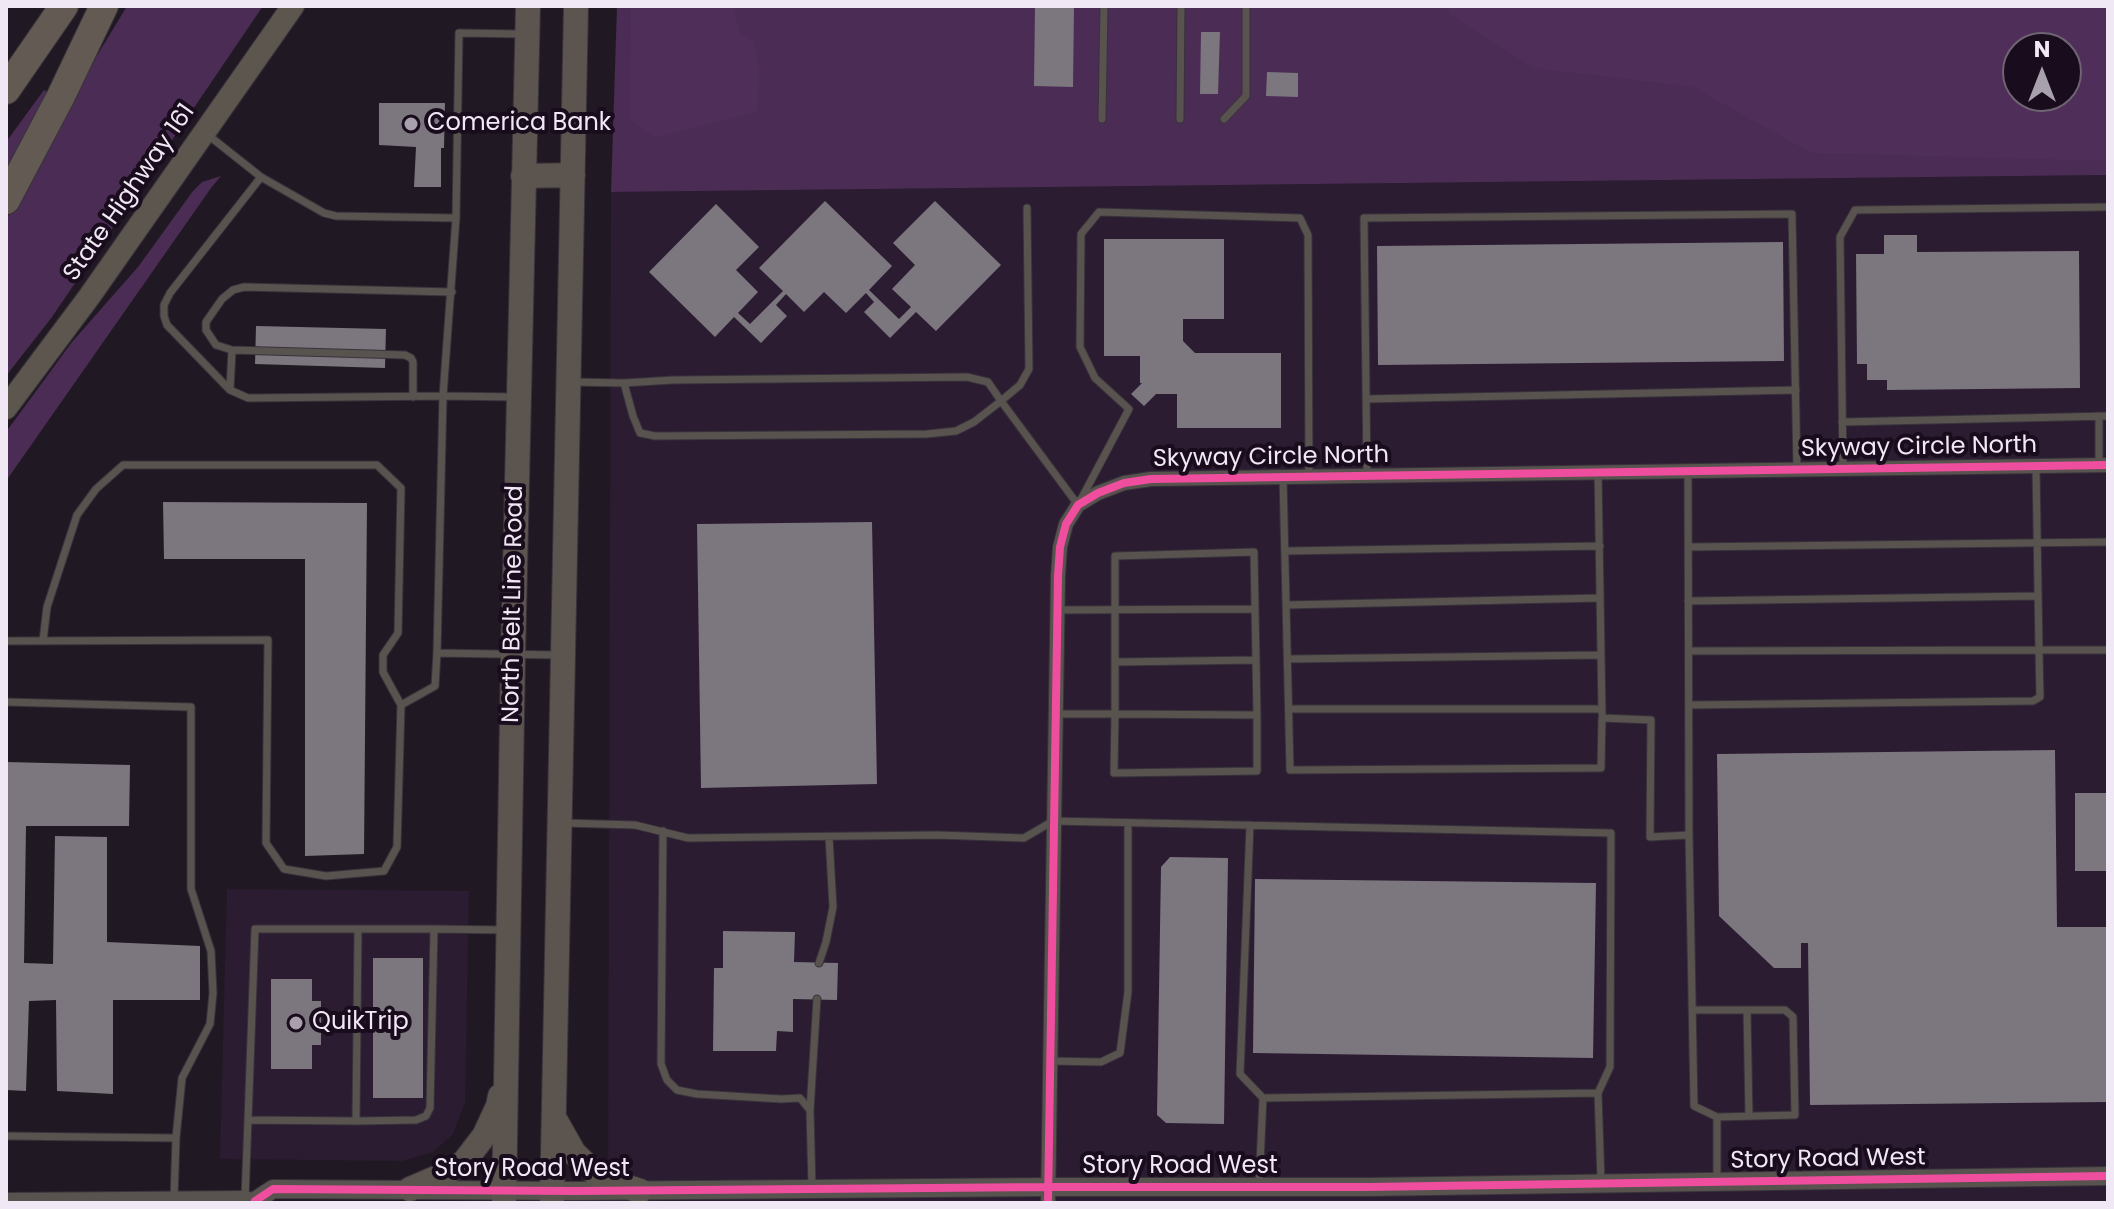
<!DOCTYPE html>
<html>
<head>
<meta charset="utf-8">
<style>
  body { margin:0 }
  #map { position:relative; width:2114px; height:1209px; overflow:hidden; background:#201923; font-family:Poppins,sans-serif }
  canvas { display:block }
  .frame { position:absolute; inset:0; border:8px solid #f1e8f5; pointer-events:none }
  .north { position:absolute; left:2002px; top:32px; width:80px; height:80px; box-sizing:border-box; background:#190c1d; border:2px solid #6f6473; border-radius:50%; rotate:0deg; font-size:22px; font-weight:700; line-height:32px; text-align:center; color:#f1e8f5 }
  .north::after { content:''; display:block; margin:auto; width:28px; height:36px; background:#a8a0ac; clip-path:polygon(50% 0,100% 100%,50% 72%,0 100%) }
</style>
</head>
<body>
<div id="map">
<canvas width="2114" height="1209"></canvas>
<div class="frame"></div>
<div class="north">N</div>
</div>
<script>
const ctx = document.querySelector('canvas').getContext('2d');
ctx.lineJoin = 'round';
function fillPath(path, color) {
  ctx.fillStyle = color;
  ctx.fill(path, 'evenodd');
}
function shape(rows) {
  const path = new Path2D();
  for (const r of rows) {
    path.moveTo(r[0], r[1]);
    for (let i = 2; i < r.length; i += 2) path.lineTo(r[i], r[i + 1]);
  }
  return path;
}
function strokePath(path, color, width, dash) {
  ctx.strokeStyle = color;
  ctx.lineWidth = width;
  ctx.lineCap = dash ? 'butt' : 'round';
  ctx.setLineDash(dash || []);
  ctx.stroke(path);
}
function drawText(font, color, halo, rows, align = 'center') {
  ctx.font = font + ' Poppins,sans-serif';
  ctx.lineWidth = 8;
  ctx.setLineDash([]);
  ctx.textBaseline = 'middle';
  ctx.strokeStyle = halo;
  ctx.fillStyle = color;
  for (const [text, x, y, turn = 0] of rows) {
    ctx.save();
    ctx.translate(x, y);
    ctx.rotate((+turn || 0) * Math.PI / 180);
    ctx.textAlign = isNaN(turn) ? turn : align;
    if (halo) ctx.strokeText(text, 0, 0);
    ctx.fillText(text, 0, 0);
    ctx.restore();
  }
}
const built = shape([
  [2108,175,2108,1203,608,1203,611,192],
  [227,889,469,891,465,1102,453,1134,433,1152,402,1161,220,1159]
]);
const green = shape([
  [127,6,263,6,52,317,6,376,6,220,75,92],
  [617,6,2108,6,2108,175,611,192],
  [2018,48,2066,48,2066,96,2018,96],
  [44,90,48,92,6,172,6,142],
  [221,176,211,188,6,481,6,432,72,342,138,267,193,191,202,182]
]);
const forest = shape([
  [631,6,741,6,734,13,740,32,754,42,759,65,758,112,655,138,630,119],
  [1447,6,2108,6,2108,161,1811,153,1693,87,1533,68,1451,15],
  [2018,48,2066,48,2066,96,2018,96]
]);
const building = shape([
  [1035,6,1074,6,1073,87,1034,86],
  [1201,32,1220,32,1218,94,1200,94],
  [1267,72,1298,73,1298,97,1266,96],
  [379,103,445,103,444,148,441,148,441,187,414,187,416,147,379,145],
  [825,201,892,266,869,290,899,319,911,307,892,289,915,265,893,243,935,201,1001,265,936,331,916,312,890,338,864,312,874,302,866,293,846,313,824,292,804,312,786,294,776,305,787,316,761,343,734,317,715,337,649,272,716,204,759,247,736,270,758,292,738,313,750,324,783,291,759,268],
  [1884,235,1917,235,1917,252,2079,251,2080,388,1887,390,1887,380,1867,380,1867,364,1857,364,1856,254,1884,254],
  [1104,239,1224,239,1224,319,1183,319,1183,341,1195,353,1281,353,1281,428,1177,428,1177,394,1156,394,1144,406,1131,394,1142,383,1140,383,1140,356,1104,356],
  [1783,242,1784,361,1378,365,1377,246],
  [256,326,386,329,385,368,255,364],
  [163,502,367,503,364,854,305,856,305,559,164,559],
  [872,522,877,784,701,788,697,524],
  [2055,750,2057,927,2108,927,2108,1102,1810,1105,1808,943,1801,943,1801,968,1774,968,1719,916,1717,754],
  [6,762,130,765,129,826,26,826,24,963,53,964,55,836,107,837,107,942,200,946,200,1000,113,1000,113,1094,57,1091,56,1000,29,1001,26,1091,6,1090],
  [2075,793,2108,793,2108,871,2075,871],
  [1170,857,1228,858,1224,1124,1166,1123,1157,1115,1161,867],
  [1255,879,1596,883,1593,1058,1253,1053],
  [723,931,795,932,794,962,838,963,837,1000,793,999,793,1032,777,1031,776,1051,713,1051,714,968,723,968],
  [373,958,423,958,423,1098,373,1098],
  [271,979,312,979,312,1001,321,1001,321,1045,312,1045,312,1069,271,1069]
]);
const service = shape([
  [1102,119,1104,6],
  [1180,119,1181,6],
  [1224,119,1246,96,1246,6],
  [208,135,261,177,170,293,164,305,164,316,167,325,230,390,248,398,443,396,456,218,459,33,522,34],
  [261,177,324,213,336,216,456,218],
  [572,382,624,383,673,380,967,377,988,382,1001,401,1020,385,1029,369,1027,208],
  [624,383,633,416,640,433,655,436,927,434,956,431,974,422,1001,401,1078,505,1129,409,1095,378,1080,347,1081,234,1099,212,1300,218,1308,235,1309,476],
  [230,390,232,350],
  [413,397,413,362,411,358,405,355,232,350,216,345,206,330,206,322,222,299,233,290,244,287,452,292],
  [516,397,443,396,437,653,557,655],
  [1367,399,1796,390],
  [2099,416,2099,466],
  [1842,422,2108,416],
  [2036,467,2039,650,2108,650],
  [1843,468,1840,237,1855,210,2108,207],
  [1688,470,1689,835,1694,1106,1717,1117,1717,1179],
  [1598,472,1602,713],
  [1367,475,1364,218,1792,214,1797,469],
  [1283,477,1290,770,1601,768,1602,718,1651,720,1650,837,1689,835],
  [1688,547,2108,542],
  [1285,551,1600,546],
  [1688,601,2038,596],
  [1286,605,1600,598],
  [1057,610,1255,609],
  [6,641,268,640,266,843,284,869,326,876,384,871,397,847,401,705,435,686,437,653],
  [43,641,47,607,77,515,96,489,123,465,377,465,401,488,398,633,383,655,383,672,401,705],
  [1689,651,2039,650,2040,697,2033,701,1689,705],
  [1288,659,1601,655],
  [1115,662,1256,660],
  [6,702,191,707,191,889,211,951,213,993,210,1024,182,1078,176,1138,6,1136],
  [1289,709,1602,709],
  [1055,714,1115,714,1257,715,1254,552,1115,556,1115,714,1114,773,1257,771,1257,715],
  [564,823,635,825,688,838,937,835,1024,838,1053,821,1611,833,1610,1067,1598,1093,1601,1181],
  [1250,825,1240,1074,1263,1098,1259,1184],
  [663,831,661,1064,667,1080,677,1090,697,1094,781,1099,800,1098,810,1110,812,1188],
  [819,963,826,942,833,907,829,837],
  [1693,1010,1747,1010,1749,1116],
  [1049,1061,1101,1062,1120,1053,1128,992,1128,823],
  [1263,1098,1598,1093],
  [810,1110,817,999],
  [1717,1117,1795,1115,1793,1017,1785,1010,1747,1010],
  [248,1120,255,929,358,929],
  [356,1121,358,929,434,929],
  [245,1198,248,1120,356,1121,416,1120,426,1116,430,1108,434,929,505,930],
  [174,1200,176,1138]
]);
const minor = shape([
  [1048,1203,1058,576,1060,547,1066,524,1078,505,1098,493,1124,483,1151,479,2108,465]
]);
const tertiary = shape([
  [255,1201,273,1189,575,1191,1047,1187,1367,1187,2108,1176],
  [6,1202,244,1200,259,1203]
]);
const secondary = shape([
  [6,408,89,297,293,6]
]);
const primary = shape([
  [523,176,573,175],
  [556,1121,574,1153,596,1174,613,1182,640,1191],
  [410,1189,445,1174,464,1162,484,1136,498,1106,500,1096],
  [504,1203,513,655,528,6],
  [552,1203,576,6]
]);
const motorway = shape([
  [6,90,64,6],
  [6,200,61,96,104,6]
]);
const cycleway = shape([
  [255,1201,273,1189,575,1191,1047,1187,1367,1187,2108,1176],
  [1048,1203,1058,576,1060,547,1066,524,1078,505,1098,493,1124,483,1151,479,2108,465]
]);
const markers = [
  [411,124,8,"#a8a0ac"],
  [296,1023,8,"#a8a0ac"]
];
const poiNames = [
  ["Comerica Bank",427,124],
  ["QuikTrip",312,1023]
];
const streetNames = [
  ["State Highway 161",130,193,-55],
  ["Skyway Circle North",1919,448,-1],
  ["Skyway Circle North",1271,458,-1],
  ["North Belt Line Road",514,604,-89],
  ["Story Road West",1828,1160,-1],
  ["Story Road West",1180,1167],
  ["Story Road West",532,1170]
];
fillPath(built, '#2b1c31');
fillPath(green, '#4a2c54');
fillPath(forest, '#4f2f59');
fillPath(building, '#7c767f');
strokePath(service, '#38333b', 9);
strokePath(minor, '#38333b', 16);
strokePath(tertiary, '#38333b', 20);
strokePath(secondary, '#38333b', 24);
strokePath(primary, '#38333b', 26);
strokePath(motorway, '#38333b', 30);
strokePath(service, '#58534f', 7);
strokePath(minor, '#58534f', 14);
strokePath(tertiary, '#58534f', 18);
strokePath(secondary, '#5c564f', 22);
strokePath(primary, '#5c544e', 24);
strokePath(motorway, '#625a53', 28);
strokePath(cycleway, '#ef4d9e', 8);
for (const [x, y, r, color] of markers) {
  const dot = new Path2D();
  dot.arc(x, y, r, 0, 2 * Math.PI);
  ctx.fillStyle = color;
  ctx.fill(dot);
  strokePath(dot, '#190c1d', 3);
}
drawText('24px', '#f1e8f5', '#190c1d', poiNames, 'left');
drawText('24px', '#f1e8f5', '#190c1d', streetNames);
</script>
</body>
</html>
